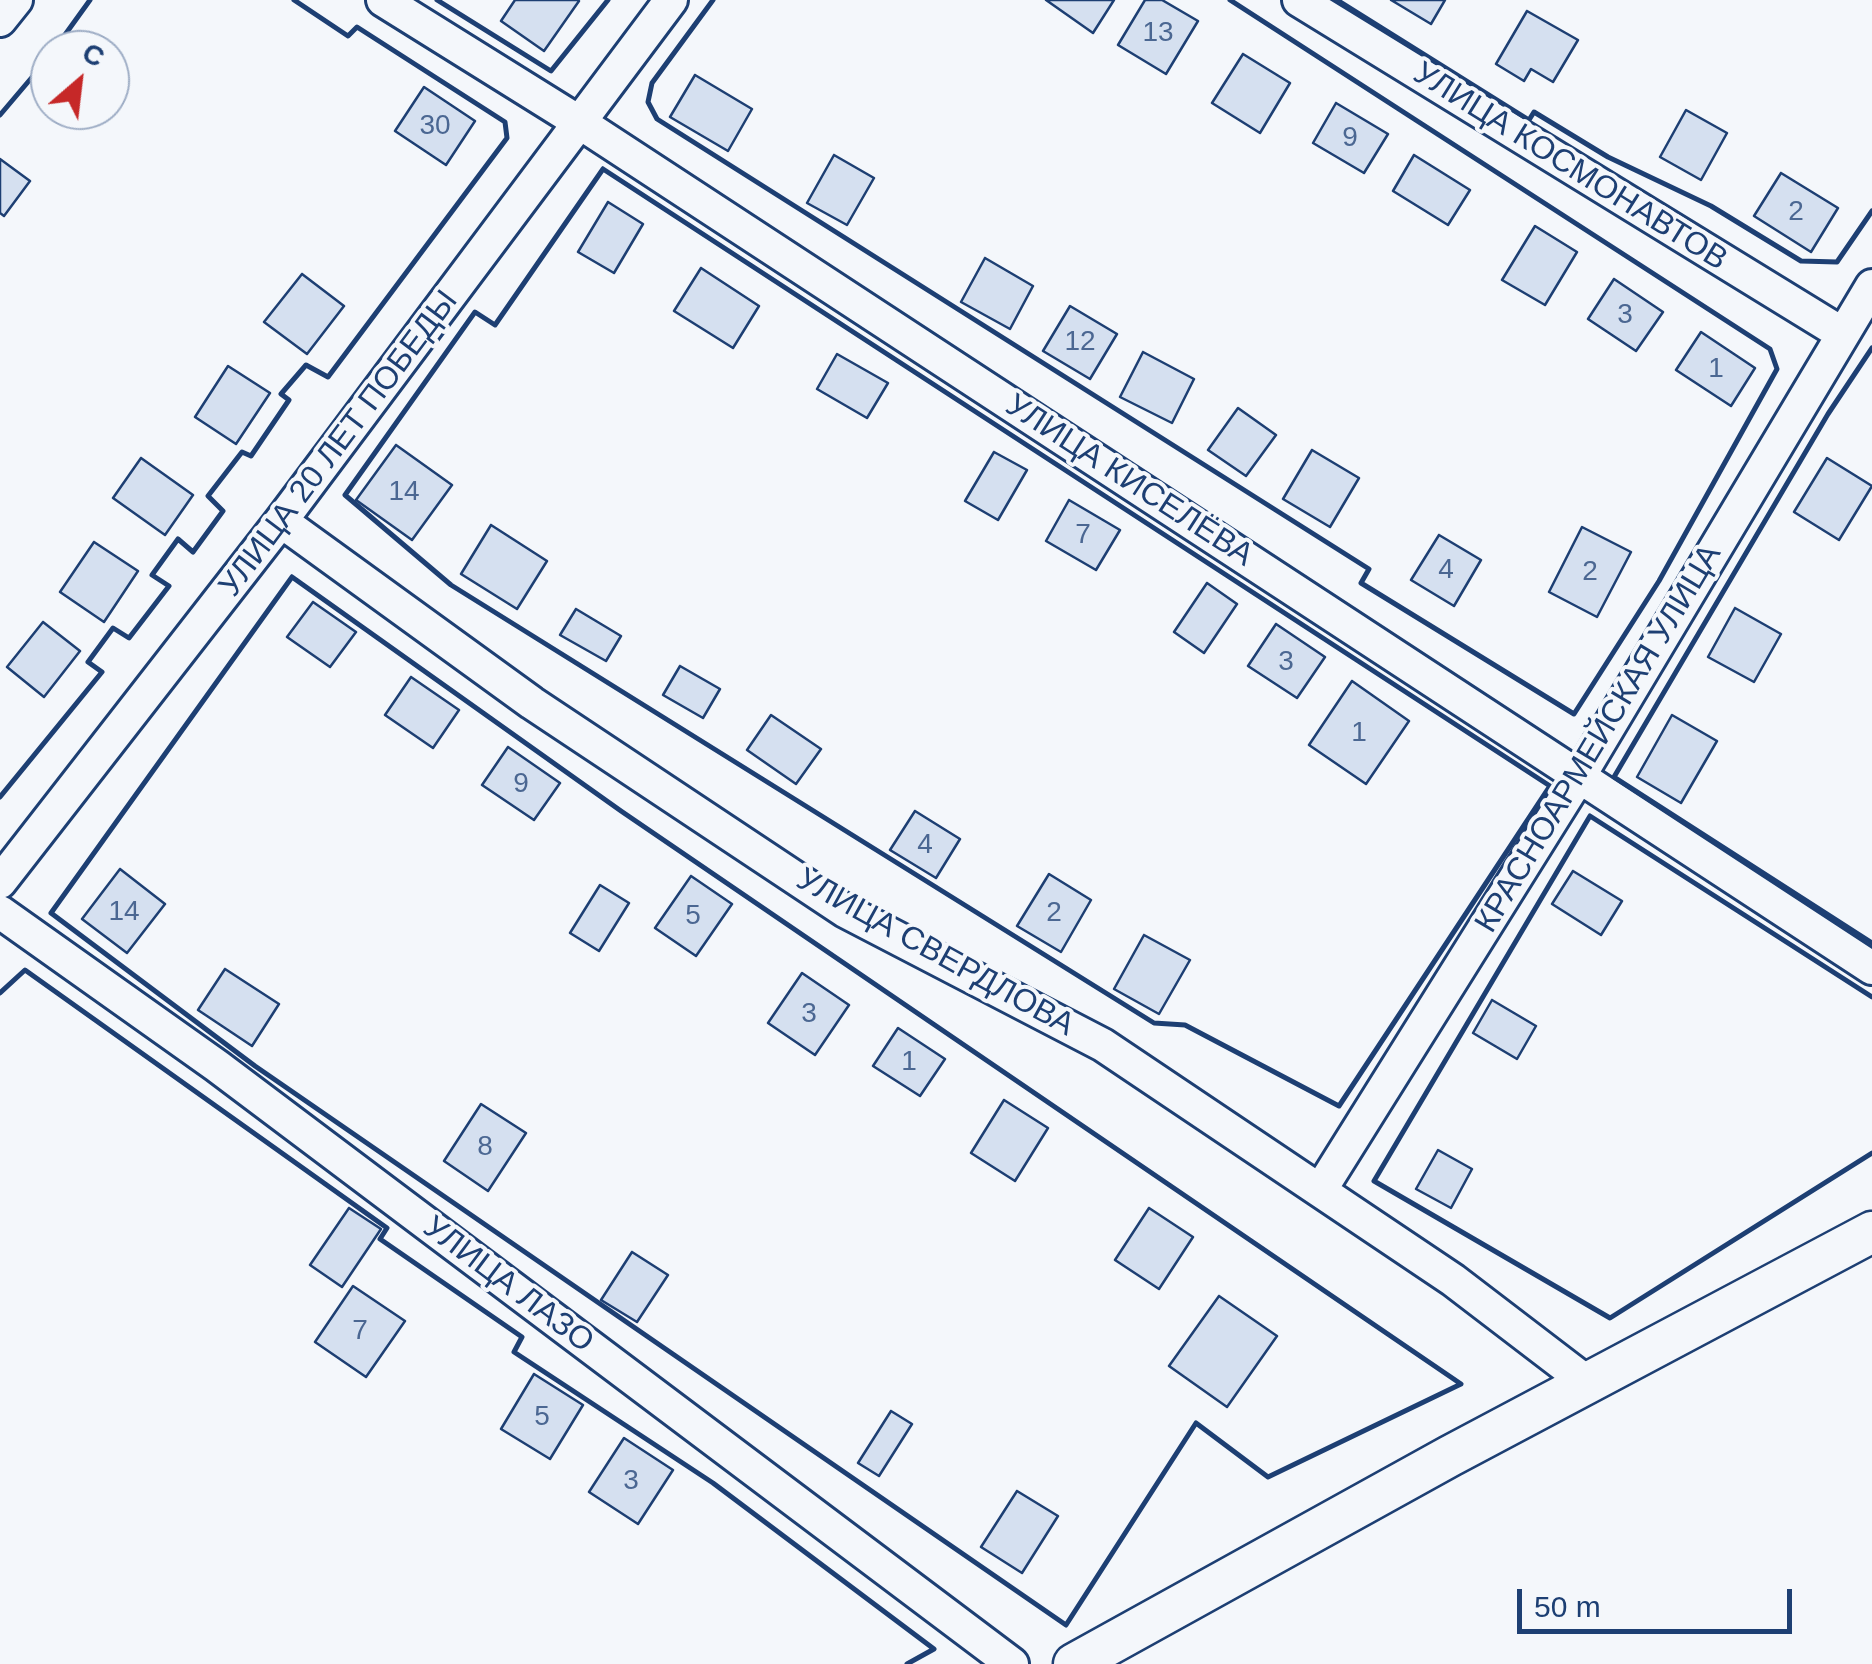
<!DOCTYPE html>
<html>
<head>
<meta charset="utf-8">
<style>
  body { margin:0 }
  #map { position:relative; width:1872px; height:1664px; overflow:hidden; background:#f4f7fb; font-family:Helvetica,sans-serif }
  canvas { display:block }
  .north { position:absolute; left:30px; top:30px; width:100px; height:100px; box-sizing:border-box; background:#f4f7fb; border:2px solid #9eadc5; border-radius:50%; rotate:28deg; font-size:28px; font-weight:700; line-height:40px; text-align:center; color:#1d3f73 }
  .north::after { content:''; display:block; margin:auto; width:35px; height:45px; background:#c62828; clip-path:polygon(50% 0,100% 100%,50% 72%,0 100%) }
  .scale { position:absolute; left:1517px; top:1589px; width:275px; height:45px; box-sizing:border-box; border:5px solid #1d3f73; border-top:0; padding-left:12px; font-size:30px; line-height:35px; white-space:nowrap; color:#1d3f73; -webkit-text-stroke:8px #f4f7fb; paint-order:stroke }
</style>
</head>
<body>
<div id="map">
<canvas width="1872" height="1664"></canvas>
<div class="north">С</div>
<div class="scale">50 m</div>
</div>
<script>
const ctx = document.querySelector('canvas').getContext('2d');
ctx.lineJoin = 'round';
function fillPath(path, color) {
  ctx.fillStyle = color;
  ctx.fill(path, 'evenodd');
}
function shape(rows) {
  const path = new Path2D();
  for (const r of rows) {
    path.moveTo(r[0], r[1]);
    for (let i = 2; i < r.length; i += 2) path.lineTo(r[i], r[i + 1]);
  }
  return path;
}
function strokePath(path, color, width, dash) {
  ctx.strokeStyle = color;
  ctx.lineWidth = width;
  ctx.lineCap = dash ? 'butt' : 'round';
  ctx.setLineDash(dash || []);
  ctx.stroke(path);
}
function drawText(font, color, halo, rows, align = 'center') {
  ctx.font = font + ' Helvetica,sans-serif';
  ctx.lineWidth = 8;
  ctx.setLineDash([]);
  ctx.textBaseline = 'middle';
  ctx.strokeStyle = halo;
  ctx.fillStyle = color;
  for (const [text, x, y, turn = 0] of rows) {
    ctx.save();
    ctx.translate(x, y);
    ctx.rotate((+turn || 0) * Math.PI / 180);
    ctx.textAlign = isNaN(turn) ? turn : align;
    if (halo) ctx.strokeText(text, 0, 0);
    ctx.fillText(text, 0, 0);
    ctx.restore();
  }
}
const building = shape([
  [515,0,577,0,579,1,544,51,501,21,515,0],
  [1046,0,1114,0,1093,33,1046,0],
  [1145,0,1162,0,1198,21,1166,74,1118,45,1145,0],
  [1391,0,1445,0,1431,24,1391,0],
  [1527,11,1578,40,1553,82,1531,69,1524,81,1496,64,1527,11],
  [1243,54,1290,83,1260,133,1212,103,1243,54],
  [695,75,752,109,728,151,670,117,695,75],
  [424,87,475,121,446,165,395,131,424,87],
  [1336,103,1388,134,1364,173,1313,143,1336,103],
  [1686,110,1727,133,1701,180,1660,157,1686,110],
  [834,155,874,178,847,225,807,203,834,155],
  [1414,155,1470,190,1448,225,1393,191,1414,155],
  [0,159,30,181,4,216,0,213,0,159],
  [1781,173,1838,208,1811,252,1754,216,1781,173],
  [608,202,643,224,614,273,578,252,608,202],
  [1535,226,1577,252,1545,305,1502,280,1535,226],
  [985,258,1033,286,1010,329,961,302,985,258],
  [701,268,759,306,733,348,674,311,701,268],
  [302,274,344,306,307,354,264,322,302,274],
  [1614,279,1663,312,1636,351,1588,319,1614,279],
  [1070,306,1117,334,1090,379,1043,351,1070,306],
  [1701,332,1755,368,1731,406,1676,370,1701,332],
  [1143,352,1194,379,1172,423,1120,397,1143,352],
  [837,354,888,383,867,418,817,389,837,354],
  [228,366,270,393,236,444,195,417,228,366],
  [1238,408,1276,435,1246,476,1208,450,1238,408],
  [396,445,452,485,412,540,356,500,396,445],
  [1312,450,1359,478,1330,527,1283,499,1312,450],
  [994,452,1027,470,998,520,965,501,994,452],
  [141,458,193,495,165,535,113,498,141,458],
  [1827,458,1872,486,1839,540,1794,512,1827,458],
  [1069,500,1120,530,1096,570,1046,541,1069,500],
  [491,525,547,561,517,609,461,574,491,525],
  [1582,527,1631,552,1597,617,1549,592,1582,527],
  [1439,535,1481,560,1454,606,1411,580,1439,535],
  [94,542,138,571,104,622,60,592,94,542],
  [1207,583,1237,604,1204,653,1174,632,1207,583],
  [313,602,356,632,330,667,287,637,313,602],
  [1735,608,1781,634,1754,682,1708,657,1735,608],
  [576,609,621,636,606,661,560,635,576,609],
  [43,622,80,651,44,697,7,667,43,622],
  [1276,624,1325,657,1297,698,1248,666,1276,624],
  [680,666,720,689,703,718,663,695,680,666],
  [411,677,459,710,433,748,385,715,411,677],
  [1352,681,1409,721,1366,784,1309,745,1352,681],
  [771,715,821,749,796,784,747,750,771,715],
  [1672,715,1717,741,1681,803,1637,777,1672,715],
  [508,747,560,783,534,820,482,785,508,747],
  [915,811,960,839,936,878,890,850,915,811],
  [120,869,165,904,127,953,82,919,120,869],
  [1573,871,1622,901,1601,935,1552,904,1573,871],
  [1049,874,1091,900,1061,952,1017,926,1049,874],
  [691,876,732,904,696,956,655,928,691,876],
  [600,885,629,903,599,951,570,933,600,885],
  [1144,935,1190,960,1159,1014,1114,989,1144,935],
  [225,969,279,1004,252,1046,198,1010,225,969],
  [802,973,849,1005,815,1055,768,1023,802,973],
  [1492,1000,1536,1026,1517,1059,1473,1033,1492,1000],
  [898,1028,945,1059,920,1096,873,1066,898,1028],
  [1004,1100,1048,1128,1015,1181,971,1153,1004,1100],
  [481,1104,526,1133,488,1191,444,1161,481,1104],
  [1438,1150,1472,1169,1451,1208,1416,1189,1438,1150],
  [349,1208,381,1229,342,1287,310,1265,349,1208],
  [1149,1208,1193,1237,1159,1289,1115,1260,1149,1208],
  [632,1252,668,1275,637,1322,601,1300,632,1252],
  [353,1286,405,1321,366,1377,315,1342,353,1286],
  [1219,1296,1277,1336,1227,1407,1169,1366,1219,1296],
  [534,1374,583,1405,550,1459,501,1429,534,1374],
  [891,1411,912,1424,879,1476,858,1463,891,1411],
  [624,1438,673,1470,638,1524,589,1492,624,1438],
  [1017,1491,1058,1516,1022,1573,981,1547,1017,1491]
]);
const minor = shape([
  [383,0,582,124,1872,968],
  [1299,0,1841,333],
  [0,20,16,0],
  [281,521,532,703,845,911,1103,1045,1453,1280,1589,1384],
  [0,882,281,521,671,0],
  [0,912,217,1066,1012,1664],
  [1321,1189,1580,775,1872,286]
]);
const tertiary = shape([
  [1074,1664,1450,1456,1872,1232]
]);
const wall = shape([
  [437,0,551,71,608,0],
  [713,0,652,83,648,102,657,119,1369,569,1361,583,1574,714,1659,581,1777,369,1770,349,1230,0],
  [1337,0,1529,120,1534,112,1608,157,1711,206,1801,261,1837,262,1872,211],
  [54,50,90,0],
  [0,115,50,56],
  [603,169,1550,786,1339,1106,1185,1025,1154,1023,451,585,345,495,475,312,495,325,603,169],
  [1872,348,1828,414,1614,777,1872,943],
  [292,577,621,811,1461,1384,1268,1477,1196,1423,1066,1625,255,1066,51,913,292,577],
  [0,797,102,672,88,662,113,628,129,638,169,586,152,575,178,539,193,552,223,511,208,496,242,452,251,456,289,400,281,394,306,365,328,377,507,138,505,122,357,27,348,36,294,0],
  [0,993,25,970,387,1228,380,1239,522,1337,514,1352,713,1483,934,1649,907,1664],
  [1872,997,1590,816,1374,1181,1610,1318,1872,1153]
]);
const numberNames = [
  ["13",1158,33],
  ["30",435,126],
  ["9",1350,138],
  ["2",1796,212],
  ["3",1625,315],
  ["12",1080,342],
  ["1",1716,369],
  ["14",404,492],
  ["7",1083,535],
  ["4",1446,570],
  ["2",1590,572],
  ["3",1286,662],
  ["1",1359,733],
  ["9",521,784],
  ["4",925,845],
  ["14",124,912],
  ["2",1054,913],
  ["5",693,916],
  ["3",809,1014],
  ["1",909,1062],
  ["8",485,1147],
  ["7",360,1331],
  ["5",542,1417],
  ["3",631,1481]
];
const streetNames = [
  ["УЛИЦА КОСМОНАВТОВ",1570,167,32],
  ["УЛИЦА 20 ЛЕТ ПОБЕДЫ",339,444,-53],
  ["УЛИЦА КИСЕЛЁВА",1129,481,33],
  ["КРАСНОАРМЕЙСКАЯ УЛИЦА",1599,739,-59],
  ["УЛИЦА СВЕРДЛОВА",935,953,29],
  ["УЛИЦА ЛАЗО",508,1285,37]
];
fillPath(building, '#d5e0f0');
strokePath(building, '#1d3f73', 2.5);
strokePath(minor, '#1d3f73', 38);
strokePath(tertiary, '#1d3f73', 45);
strokePath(minor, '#f4f7fb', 32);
strokePath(tertiary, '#f4f7fb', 40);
strokePath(wall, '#1d3f73', 5);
drawText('28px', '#4b6792', null, numberNames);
drawText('32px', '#1d3f73', '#f4f7fb', streetNames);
</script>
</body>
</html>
